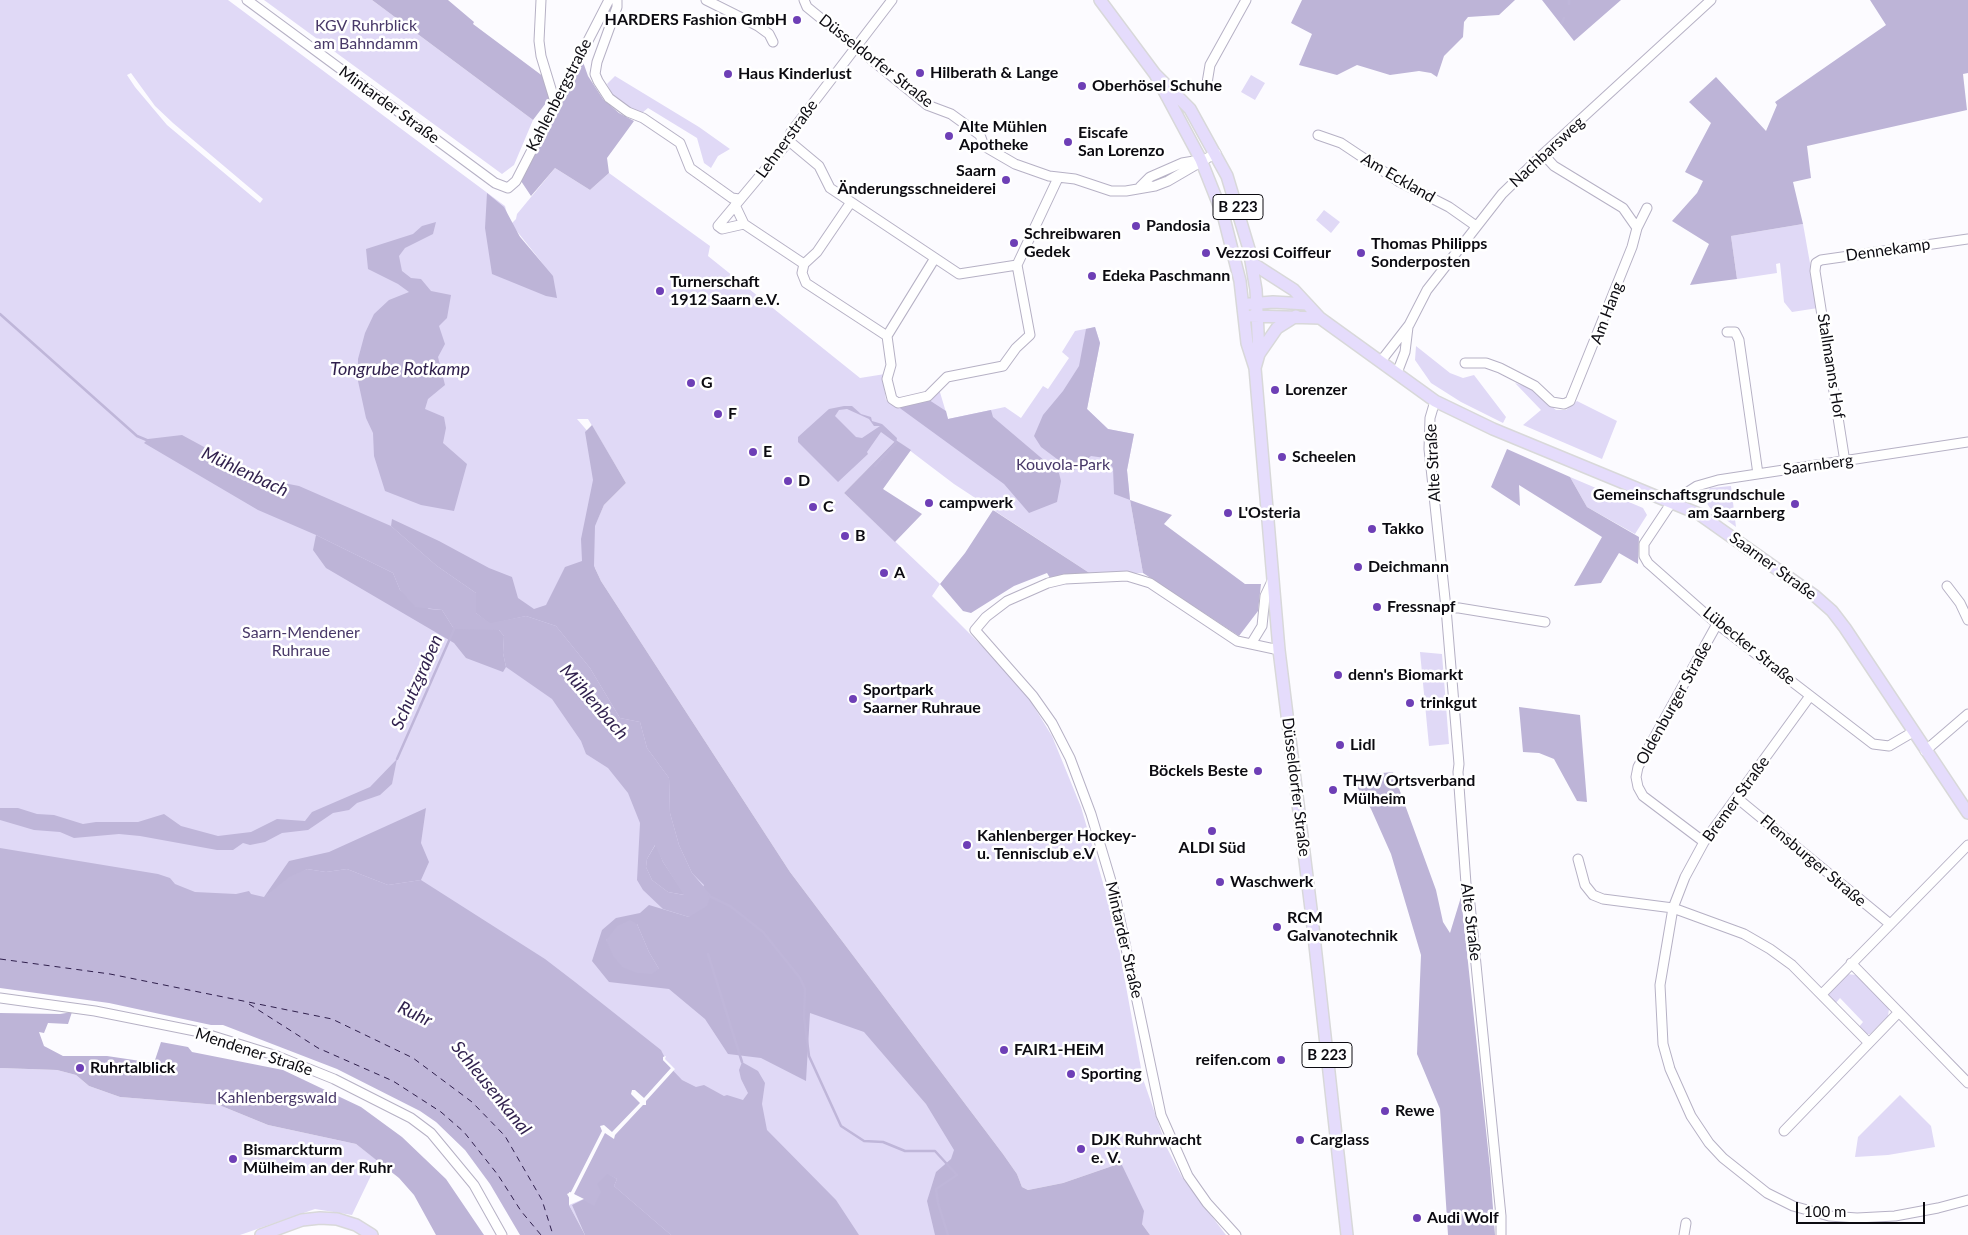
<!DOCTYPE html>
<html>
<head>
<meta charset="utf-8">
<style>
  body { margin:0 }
  #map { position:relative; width:1968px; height:1235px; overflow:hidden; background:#fcfbff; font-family:Lato,sans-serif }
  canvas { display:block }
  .scale { position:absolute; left:1796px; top:1202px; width:129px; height:22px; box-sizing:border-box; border:2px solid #0c0b11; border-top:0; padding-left:6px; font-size:15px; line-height:18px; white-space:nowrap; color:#0c0b11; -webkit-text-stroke:4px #fff; paint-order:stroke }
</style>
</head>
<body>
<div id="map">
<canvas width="1968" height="1235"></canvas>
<div class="scale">100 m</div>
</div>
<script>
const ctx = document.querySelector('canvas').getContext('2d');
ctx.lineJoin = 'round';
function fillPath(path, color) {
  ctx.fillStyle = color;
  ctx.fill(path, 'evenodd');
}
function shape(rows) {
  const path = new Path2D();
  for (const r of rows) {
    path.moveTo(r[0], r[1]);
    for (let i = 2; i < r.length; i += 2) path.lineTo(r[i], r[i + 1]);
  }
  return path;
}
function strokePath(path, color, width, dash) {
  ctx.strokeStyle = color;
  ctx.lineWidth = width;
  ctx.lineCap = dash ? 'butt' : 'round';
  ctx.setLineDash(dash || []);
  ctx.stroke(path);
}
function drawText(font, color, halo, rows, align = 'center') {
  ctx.font = font + ' Lato,sans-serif';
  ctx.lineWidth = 5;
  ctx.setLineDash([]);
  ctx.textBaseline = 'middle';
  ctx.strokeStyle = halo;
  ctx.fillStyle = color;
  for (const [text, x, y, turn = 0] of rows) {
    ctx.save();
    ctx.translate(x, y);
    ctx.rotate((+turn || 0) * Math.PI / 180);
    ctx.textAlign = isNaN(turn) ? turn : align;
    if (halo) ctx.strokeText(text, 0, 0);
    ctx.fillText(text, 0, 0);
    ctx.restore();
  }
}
const green = shape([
  [0,0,228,0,505,206,510,225,544,265,511,224,516,219,517,214,555,168,590,190,609,173,710,246,708,256,860,378,885,374,883,380,886,400,897,406,939,389,948,419,1005,407,1021,418,1043,386,1048,389,1069,358,1062,352,1075,331,1095,327,1100,343,1087,409,1108,429,1134,434,1127,470,1130,500,1143,573,1091,574,954,484,896,440,844,493,940,584,932,596,1008,672,1025,692,1052,736,1081,807,1114,921,1143,1079,1167,1148,1182,1177,1226,1235,1150,1235,1142,1224,1121,1163,1063,1183,1028,1190,1022,1187,1017,1174,1003,1154,790,872,601,581,595,568,594,579,1024,1235,585,1235,569,1205,581,1200,606,1144,0,907],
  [131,73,155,106,173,123,263,199,260,203,167,125,135,87,127,75],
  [577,419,588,419,626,483,604,505,596,523,609,456],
  [264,0,372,0,533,120,514,165,502,174],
  [1251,75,1265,83,1255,100,1241,92],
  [615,76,699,127,730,149,718,156,711,168,704,163,697,138,648,108,642,113,629,109,613,96,607,84],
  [1324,210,1340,222,1331,233,1316,220],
  [1803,224,1818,308,1792,312,1784,302,1780,263,1776,264,1777,273,1737,279,1731,236],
  [1416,346,1450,373,1463,378,1474,375,1506,417,1503,423,1461,402,1431,383,1415,360],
  [1515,383,1530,388,1556,410,1566,410,1577,401,1617,421,1602,459,1523,425,1541,410],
  [1570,477,1643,508,1647,515,1635,534,1587,507],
  [1731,486,1736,527,1710,508,1704,499,1706,493,1710,488],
  [1420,652,1442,654,1449,744,1429,746],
  [1847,974,1856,975,1889,1009,1888,1016,1870,1034,1863,1034,1858,1028,1863,1022,1840,998,1835,1004,1829,997,1829,991],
  [0,1068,57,1070,76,1075,89,1086,120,1097,219,1105,268,1125,356,1144,378,1161,352,1215,315,1209,240,1235,0,1235],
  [1900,1095,1931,1126,1935,1147,1888,1155,1855,1157,1858,1137]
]);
const forest = shape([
  [372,0,448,0,474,22,473,24,544,77,549,99,533,120],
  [1302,0,1515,0,1499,15,1468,17,1464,22,1463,37,1444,56,1437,77,1431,73,1419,71,1390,75,1357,65,1337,75,1299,65,1312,34,1291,23],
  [1542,0,1621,0,1574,41],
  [1870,0,1968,0,1968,73,1963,74,1967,110,1807,146,1811,178,1793,182,1803,224,1731,236,1737,279,1690,285,1709,244,1672,221,1697,193,1703,181,1685,172,1711,123,1689,102,1716,77,1766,131,1777,105,1775,102,1886,25],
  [582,59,588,76,603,99,619,113,634,121,607,158,609,173,590,190,555,168,531,196,521,181],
  [487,193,504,207,520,237,553,276,557,298,546,296,492,274,485,228],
  [1095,327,1100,343,1087,409,1108,429,1134,434,1127,470,1130,500,1172,515,1164,524,1245,584,1261,584,1258,611,1239,636,1143,573,1130,500,1114,494,1113,468,1105,458,1091,456,1073,471,1041,447,1034,436,1043,415,1063,391,1079,366,1086,329],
  [929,400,946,411,948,419,991,410,993,417,1059,473,1061,481,1057,502,1029,513,1004,484,897,406],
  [592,425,626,483,604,505,595,526,594,566,601,581,790,872,1003,1154,1017,1174,1022,1187,1028,1190,1063,1183,1121,1163,1144,1211,1142,1224,1150,1235,935,1235,927,1201,936,1172,951,1159,954,1150,926,1104,864,1032,810,1013,806,1081,761,1058,728,1054,705,1019,669,989,609,982,592,961,602,930,616,918,640,913,649,905,689,917,704,885,692,873,679,845,670,813,669,778,647,748,640,722,620,718,590,668,556,626,526,616,490,624,476,613,476,593,437,566,391,526,392,519,439,541,489,568,512,577,518,598,534,609,546,605,565,567,582,561,581,539,593,480,585,432],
  [637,924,649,952,659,969,606,940],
  [896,440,911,450,883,489,922,514,895,542,844,493],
  [1507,449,1570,477,1587,507,1639,537,1638,564,1619,553,1601,583,1574,586,1602,537,1519,485,1520,506,1491,487],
  [993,510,1091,574,1050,578,1047,573,1014,586,971,613,963,611,940,584,965,553],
  [316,535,393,573,400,590,429,609,442,610,454,629,498,629,504,636,503,653,506,667,503,672,466,658,454,643,326,568,313,550],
  [1519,707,1580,715,1587,802,1577,801,1554,759,1539,753,1523,752],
  [1393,772,1436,890,1443,922,1450,933,1461,897,1490,1168,1495,1235,1448,1235,1440,1109,1417,1054,1421,955,1391,854,1371,809,1350,776],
  [426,808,421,843,429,862,421,880,388,885,347,869,326,872,307,869,264,897,289,861,329,852],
  [656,844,663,862,685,895,668,892,652,880,646,867,647,859],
  [72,1012,68,1024,48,1023,44,1033,39,1032,44,1046,63,1056,107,1056,154,1063,161,1042,188,1047,192,1052,283,1070,361,1107,402,1137,446,1179,484,1235,436,1235,414,1195,399,1178,356,1144,268,1125,219,1105,120,1097,89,1086,76,1075,57,1070,0,1068,0,1013,60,1014],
  [607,1173,617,1179,614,1186,671,1235,585,1235,572,1205,584,1199,594,1205,596,1184]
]);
const water = shape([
  [436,222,433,234,405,248,399,256,402,271,411,278,421,279,431,291,451,295,447,318,439,326,445,344,438,357,445,385,428,399,425,409,444,417,446,428,443,443,467,464,454,511,421,505,385,491,374,456,373,433,366,418,358,381,358,359,365,333,374,314,389,300,409,292,398,284,368,269,366,249,413,234,422,226],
  [844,406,852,406,861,414,871,417,872,421,882,424,897,438,896,443,881,432,867,452,868,454,838,482,798,442,798,437,829,409],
  [847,409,869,419,874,426,880,426,862,438,856,437,835,416,839,410],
  [182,435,263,479,299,486,391,526,437,566,476,593,476,613,490,623,526,616,556,626,590,668,620,718,640,722,647,748,669,778,670,813,679,845,692,873,711,895,707,906,689,917,663,909,643,890,637,880,640,823,628,793,608,768,586,754,581,741,552,699,506,667,503,653,504,636,499,630,454,629,442,610,415,607,400,590,393,573,316,535,258,510,144,443,148,439],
  [655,845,663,862,684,895,668,892,652,880,646,867,647,859],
  [397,759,392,784,380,795,357,803,349,810,333,813,308,830,282,833,265,842,250,845,243,843,233,850,217,850,140,836,119,834,74,838,60,832,34,830,0,820,0,808,18,808,37,814,54,815,83,824,96,822,138,822,164,814,181,826,218,836,251,832,277,819,305,821,312,812,370,787],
  [0,848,158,874,170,878,175,884,195,892,236,894,249,891,251,894,264,897,289,877,307,869,326,872,347,869,388,885,421,880,545,959,575,982,661,1050,664,1056,663,1060,682,1080,696,1087,704,1085,724,1096,727,1095,743,1100,748,1093,741,1079,739,1070,742,1062,758,1071,765,1083,762,1104,767,1130,836,1200,859,1235,671,1235,614,1186,617,1179,607,1174,597,1184,601,1192,594,1206,569,1192,569,1205,585,1235,520,1235,490,1184,465,1150,436,1122,420,1111,337,1069,223,1025,211,1025,109,1003,0,988],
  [630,920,637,924,649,952,659,969,652,974,637,973,622,967,613,956,606,940,617,926]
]);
const pier = shape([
  [666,1056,665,1059,675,1069,646,1101,646,1105,643,1105,615,1135,614,1139,605,1133,574,1194,584,1199,581,1200,569,1195,572,1197,571,1201,567,1194,571,1192,602,1131,600,1126,604,1125,612,1132,640,1103,631,1094,632,1090,635,1090,644,1098,671,1068,663,1060,663,1057]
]);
const stream = shape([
  [1569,4,1569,0],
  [1562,23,1564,18],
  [0,314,137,436,149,441],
  [875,466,896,443],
  [397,759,455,627],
  [709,896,730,906,763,932,800,978,805,989,804,1017,809,1056,841,1126,864,1141,883,1142,905,1151,935,1151,957,1175,936,1189,938,1203,948,1235],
  [708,954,742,1062]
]);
const ferry = shape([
  [0,959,110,974,332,1019,413,1058,472,1102,505,1136,542,1200,553,1235],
  [249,1004,318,1048,393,1081,441,1112,464,1132,498,1175,521,1211,541,1235]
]);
const minor = shape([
  [247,0,495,183,508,188,516,181,609,0],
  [541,0,539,41,541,56,555,102],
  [617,0,617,7,597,62,595,74,598,81,609,98,628,112,643,118,680,143,690,168,732,198,739,199],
  [706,0,758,26,769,34,773,42],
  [804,0,807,7,927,105,951,114,980,135,984,146,1015,164,1049,176,1075,179,1111,191,1126,191,1155,186,1168,181,1216,153],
  [1207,83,1210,65,1246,0],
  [1318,135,1341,143,1398,181,1449,207,1476,226],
  [789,141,819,166,830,188,959,274,1017,265],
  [1543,154,1554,166,1623,208,1637,228],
  [1140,187,1150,177,1182,163,1200,160],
  [735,205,744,224,804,264,802,273,806,283,887,336,891,365,887,379,892,399,898,403,928,396,947,377,1003,366,1016,348,1030,335,1017,265,1058,178],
  [744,224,722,229,718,226,789,141,791,132,892,0],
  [804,264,817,252,851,202],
  [1727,332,1735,332,1739,340,1758,474],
  [887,336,935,258],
  [1381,361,1409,325,1427,290,1502,194,1543,154,1711,0],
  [1465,363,1486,363,1500,368,1535,386,1552,402,1564,404,1570,401,1632,247,1637,228,1647,208],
  [1397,373,1405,352,1408,327],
  [1435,401,1430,418,1429,449,1446,608,1459,764,1458,772,1466,884,1470,904,1501,1216,1501,1235],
  [1845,462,1815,271,1816,263,1821,260,1968,239],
  [1947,586,1960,603,1968,620],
  [1446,608,1459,608,1545,622],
  [1251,644,1262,626,1265,596,1273,579],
  [1810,696,1704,842,1685,877,1673,908,1660,985,1663,1044,1670,1069,1691,1116,1709,1143,1723,1158,1767,1193,1793,1206,1829,1216,1857,1218,1895,1216,1938,1208,1968,1200],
  [1913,732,1889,746,1873,744,1717,624,1648,563,1644,556,1644,544,1672,502,1697,486,1718,480,1968,442],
  [1925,751,1968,714],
  [1737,798,1890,924],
  [1704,842,1643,796,1638,787,1636,777,1638,767,1717,624],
  [1578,859,1585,885,1593,895,1603,899,1673,908,1744,934,1770,949,1792,965,1869,1043],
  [1851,963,1968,1083],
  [1822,994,1968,845],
  [0,998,95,1011,200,1032,277,1056,334,1079,411,1118,431,1133,474,1185,502,1235],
  [1784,1131,1899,1012],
  [1236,1235,1207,1203,1188,1176,1161,1115,1114,891,1091,814,1070,758,1052,723,1033,696,975,630,986,617,1007,601,1048,583,1065,579,1127,576,1150,583,1237,641,1279,650],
  [1684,1235,1686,1223]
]);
const major = shape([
  [1100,0,1155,74,1190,109,1227,176,1249,249,1256,290,1259,354,1255,368],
  [1155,74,1201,160,1224,218,1240,281,1247,343,1255,368,1279,650,1311,909,1347,1235],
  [1252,263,1294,290,1320,318,1435,401,1493,429,1699,514,1815,596,1832,611,1845,628,1968,813],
  [1249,304,1273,302,1307,304],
  [1251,316,1320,318],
  [1259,354,1277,328,1296,316],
  [261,1235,302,1220,320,1218,337,1219,356,1225,372,1235]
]);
const markers = [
  [797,20,5,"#6e3fb6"],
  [920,73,5,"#6e3fb6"],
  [728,74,5,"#6e3fb6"],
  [1082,86,5,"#6e3fb6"],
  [949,136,5,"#6e3fb6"],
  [1068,142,5,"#6e3fb6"],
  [1006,180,5,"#6e3fb6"],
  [1136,226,5,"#6e3fb6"],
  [1014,243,5,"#6e3fb6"],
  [1206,253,5,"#6e3fb6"],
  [1361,253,5,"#6e3fb6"],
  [1092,276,5,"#6e3fb6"],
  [660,291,5,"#6e3fb6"],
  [691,383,5,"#6e3fb6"],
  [1275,390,5,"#6e3fb6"],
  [718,414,5,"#6e3fb6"],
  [753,452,5,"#6e3fb6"],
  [1282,457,5,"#6e3fb6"],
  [788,481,5,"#6e3fb6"],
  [929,503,5,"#6e3fb6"],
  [1795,504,5,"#6e3fb6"],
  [813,507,5,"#6e3fb6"],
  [1228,513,5,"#6e3fb6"],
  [1372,529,5,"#6e3fb6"],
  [845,536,5,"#6e3fb6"],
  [1358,567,5,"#6e3fb6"],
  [884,573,5,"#6e3fb6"],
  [1377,607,5,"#6e3fb6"],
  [1338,675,5,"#6e3fb6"],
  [853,699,5,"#6e3fb6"],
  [1410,703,5,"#6e3fb6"],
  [1340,745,5,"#6e3fb6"],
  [1258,771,5,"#6e3fb6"],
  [1333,790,5,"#6e3fb6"],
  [1212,831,5,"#6e3fb6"],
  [967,845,5,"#6e3fb6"],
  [1220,882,5,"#6e3fb6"],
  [1277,927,5,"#6e3fb6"],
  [1004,1050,5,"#6e3fb6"],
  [1281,1060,5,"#6e3fb6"],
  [80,1068,5,"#6e3fb6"],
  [1071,1074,5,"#6e3fb6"],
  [1385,1111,5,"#6e3fb6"],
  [1300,1140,5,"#6e3fb6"],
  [1081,1149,5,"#6e3fb6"],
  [233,1159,5,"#6e3fb6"],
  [1417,1218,5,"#6e3fb6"]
];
const shields = [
  [1238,207,50],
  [1327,1055,50]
];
const shieldNames = [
  ["B 223",1238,207],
  ["B 223",1327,1055]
];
const poiNames = [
  ["HARDERS Fashion GmbH",787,20,"right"],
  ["Hilberath & Lange",930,73],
  ["Haus Kinderlust",738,74],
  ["Oberhösel Schuhe",1092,86],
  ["Alte Mühlen",959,127],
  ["Apotheke",959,145],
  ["Eiscafe",1078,133],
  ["San Lorenzo",1078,151],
  ["Saarn",996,171,"right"],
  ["Änderungsschneiderei",996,189,"right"],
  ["Pandosia",1146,226],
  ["Schreibwaren",1024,234],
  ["Gedek",1024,252],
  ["Thomas Philipps",1371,244],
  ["Sonderposten",1371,262],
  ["Vezzosi Coiffeur",1216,253],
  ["Edeka Paschmann",1102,276],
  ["Turnerschaft",670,282],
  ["1912 Saarn e.V.",670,300],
  ["G",701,383],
  ["Lorenzer",1285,390],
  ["F",728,414],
  ["E",763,452],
  ["Scheelen",1292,457],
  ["D",798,481],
  ["Gemeinschaftsgrundschule",1785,495,"right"],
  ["am Saarnberg",1785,513,"right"],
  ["campwerk",939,503],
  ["C",823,507],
  ["L'Osteria",1238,513],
  ["Takko",1382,529],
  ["B",855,536],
  ["Deichmann",1368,567],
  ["A",894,573],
  ["Fressnapf",1387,607],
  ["denn's Biomarkt",1348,675],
  ["Sportpark",863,690],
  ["Saarner Ruhraue",863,708],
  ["trinkgut",1420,703],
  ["Lidl",1350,745],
  ["Böckels Beste",1248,771,"right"],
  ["THW Ortsverband",1343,781],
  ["Mülheim",1343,799],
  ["Kahlenberger Hockey-",977,836],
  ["u. Tennisclub e.V",977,854],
  ["ALDI Süd",1212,848,"center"],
  ["Waschwerk",1230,882],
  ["RCM",1287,918],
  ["Galvanotechnik",1287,936],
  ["FAIR1-HEiM",1014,1050],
  ["reifen.com",1271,1060,"right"],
  ["Ruhrtalblick",90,1068],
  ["Sporting",1081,1074],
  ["Rewe",1395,1111],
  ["DJK Ruhrwacht",1091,1140],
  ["e. V.",1091,1158],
  ["Carglass",1310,1140],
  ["Bismarckturm",243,1150],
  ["Mülheim an der Ruhr",243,1168],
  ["Audi Wolf",1427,1218]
];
const parkNames = [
  ["KGV Ruhrblick",366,26],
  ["am Bahndamm",366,44],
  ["Kouvola-Park",1063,465],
  ["Saarn-Mendener",301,633],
  ["Ruhraue",301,651],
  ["Kahlenbergswald",277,1098]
];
const streetNames = [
  ["Düsseldorfer Straße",876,61,38],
  ["Kahlenbergstraße",559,95,-63],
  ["Mintarder Straße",389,105,36],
  ["Lehnerstraße",787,139,-54],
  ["Nachbarsweg",1547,152,-43],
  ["Am Eckland",1398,178,30],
  ["Dennekamp",1888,250,-8],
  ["Am Hang",1607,313,-69],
  ["Stallmanns Hof",1831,366,81],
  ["Alte Straße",1433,463,-93],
  ["Saarnberg",1818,465,-8],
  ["Saarner Straße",1773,566,36],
  ["Lübecker Straße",1749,646,39],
  ["Oldenburger Straße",1674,703,-61],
  ["Düsseldorfer Straße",1296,787,83],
  ["Bremer Straße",1736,799,-54],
  ["Flensburger Straße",1813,861,40],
  ["Alte Straße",1471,922,83],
  ["Mintarder Straße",1124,940,77],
  ["Mendener Straße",254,1052,18]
];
const waterNames = [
  ["Tongrube Rotkamp",400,369],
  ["Mühlenbach",245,472,25],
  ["Schutzgraben",417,682,-66],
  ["Mühlenbach",594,702,49],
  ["Ruhr",415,1014,25],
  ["Schleusenkanal",491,1088,51]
];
fillPath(green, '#e0d9f6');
fillPath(forest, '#bdb4d7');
fillPath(water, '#bfb6d9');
fillPath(pier, '#fcfbff');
strokePath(stream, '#bfb6d9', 2.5);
strokePath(ferry, '#2f1f4c', 1, [6, 5]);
strokePath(minor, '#b6b1c5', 11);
strokePath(major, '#d8d8d9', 14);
strokePath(minor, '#fff', 9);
strokePath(major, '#e5dcfc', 11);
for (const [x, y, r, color] of markers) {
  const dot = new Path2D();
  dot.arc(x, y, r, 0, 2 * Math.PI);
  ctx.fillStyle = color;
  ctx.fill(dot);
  strokePath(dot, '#fff', 2);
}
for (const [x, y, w] of shields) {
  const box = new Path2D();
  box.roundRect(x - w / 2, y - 12.5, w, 25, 4);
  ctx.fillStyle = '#fff';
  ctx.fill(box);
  strokePath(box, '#0c0b11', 1);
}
drawText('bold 15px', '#0c0b11', null, shieldNames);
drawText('bold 16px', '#0c0b11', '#fff', poiNames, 'left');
drawText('16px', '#483868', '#fff', parkNames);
drawText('16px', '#0c0b11', '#fff', streetNames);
drawText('italic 18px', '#2f1f4c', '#fff', waterNames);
</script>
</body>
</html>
